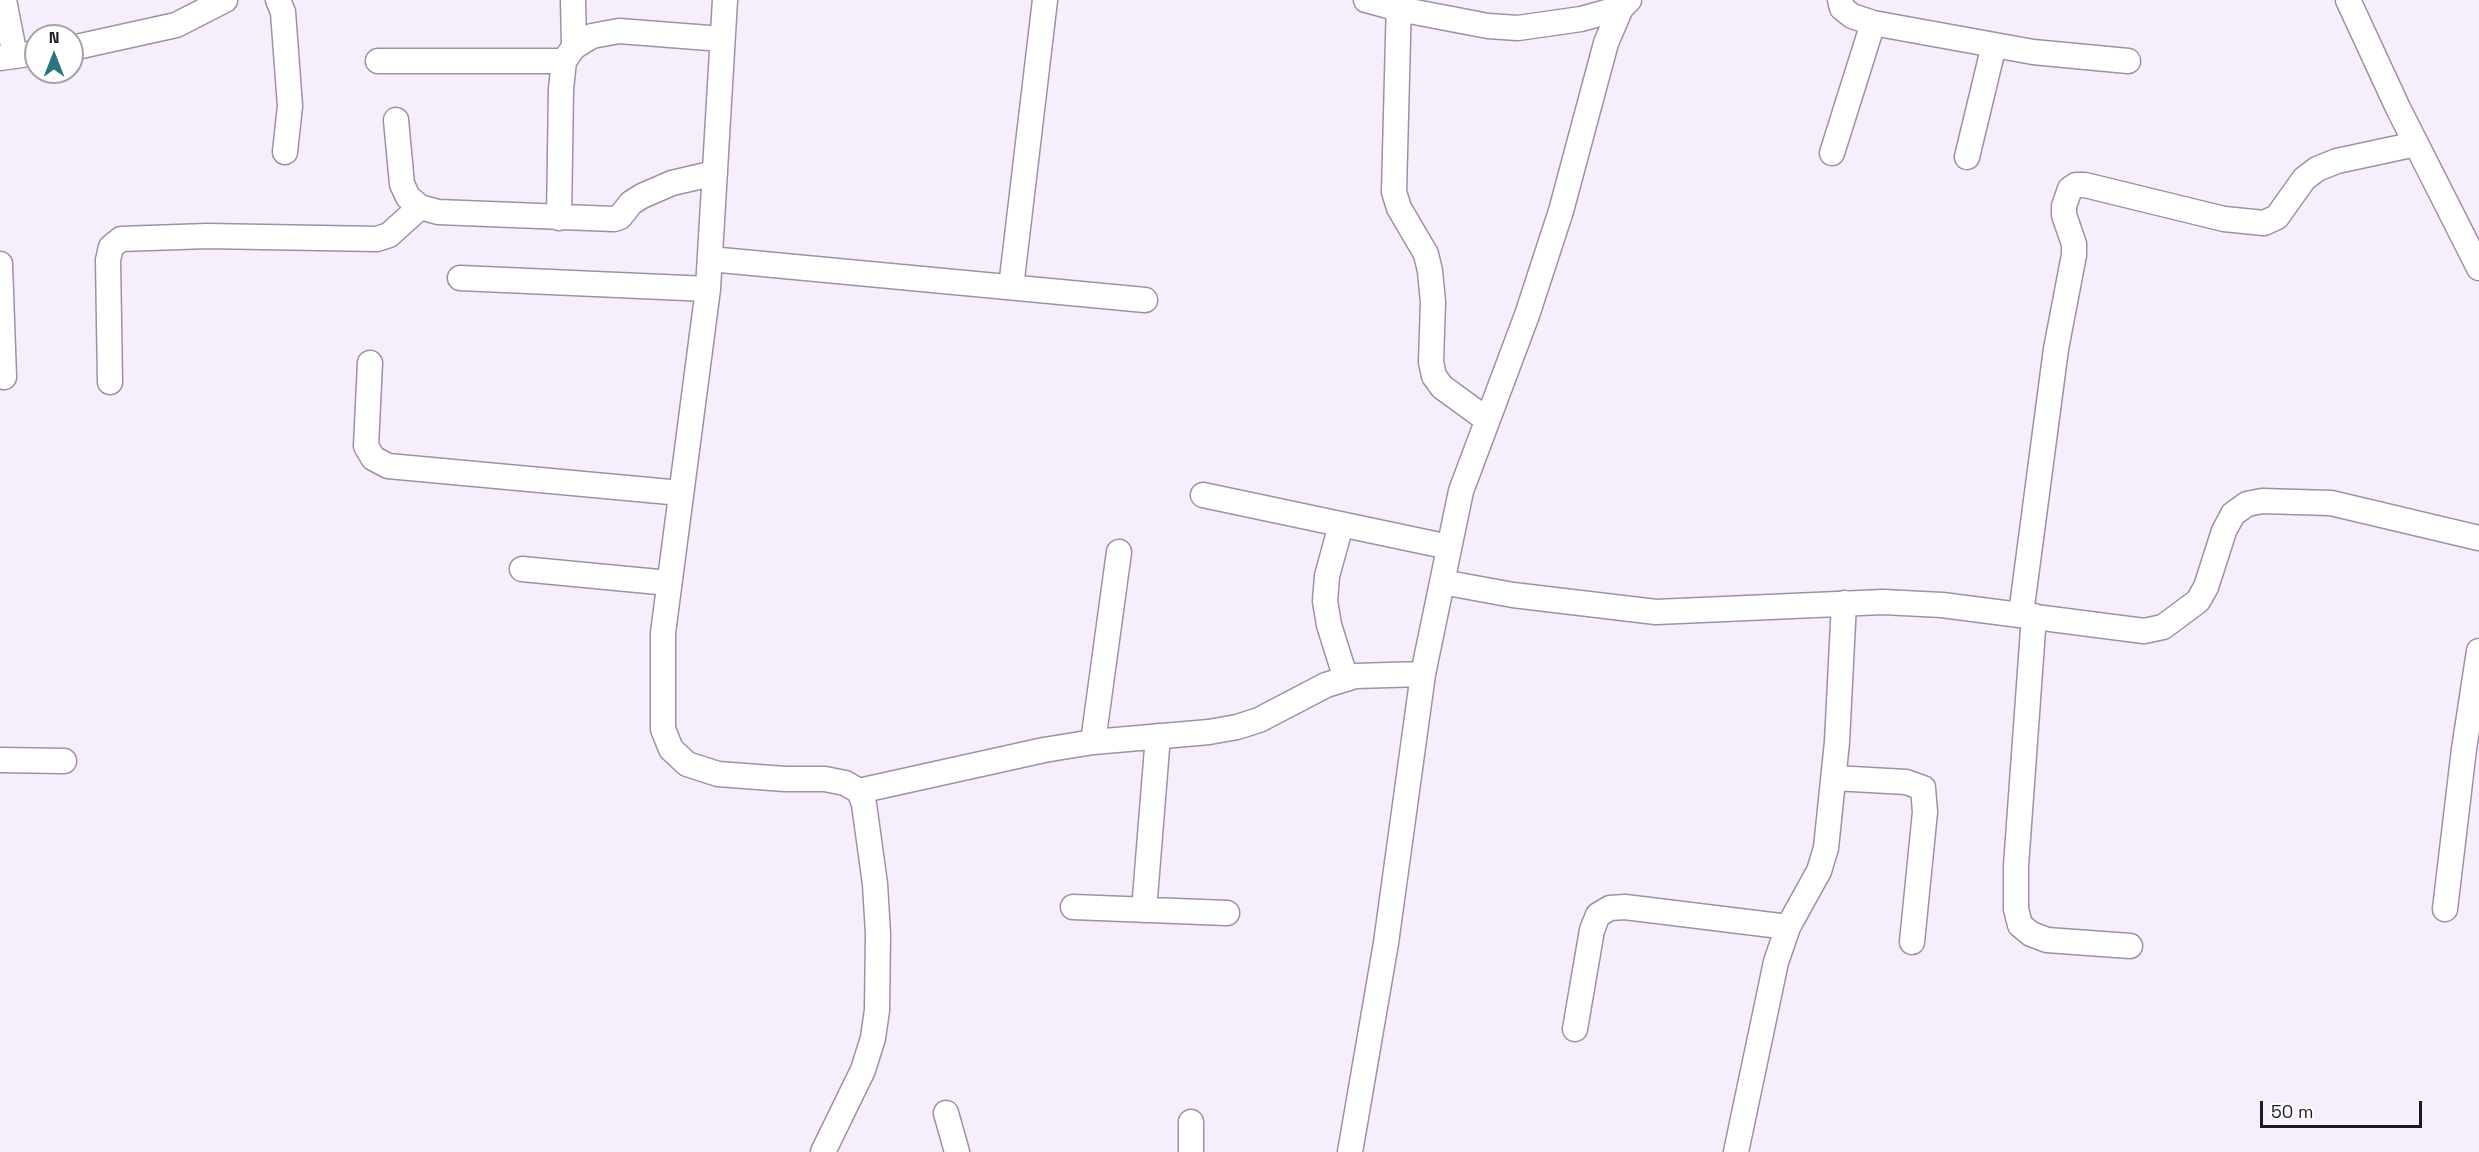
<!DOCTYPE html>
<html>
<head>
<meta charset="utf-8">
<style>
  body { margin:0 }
  #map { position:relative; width:2479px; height:1152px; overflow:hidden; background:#f6eefb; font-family:"Space Grotesk",sans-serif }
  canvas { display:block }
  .north { position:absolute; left:24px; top:24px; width:60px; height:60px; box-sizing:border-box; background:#fff; border:2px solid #a5a3a7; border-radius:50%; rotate:0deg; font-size:16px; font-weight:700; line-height:24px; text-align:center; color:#1f1824 }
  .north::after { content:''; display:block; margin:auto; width:21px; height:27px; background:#2c737f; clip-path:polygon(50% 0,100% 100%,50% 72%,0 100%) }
  .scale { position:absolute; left:2260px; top:1101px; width:162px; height:27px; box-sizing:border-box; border:3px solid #1f1824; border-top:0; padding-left:8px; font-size:18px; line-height:21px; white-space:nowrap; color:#1f1824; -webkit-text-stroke:4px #fff; paint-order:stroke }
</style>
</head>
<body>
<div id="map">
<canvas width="2479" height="1152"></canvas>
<div class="north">N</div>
<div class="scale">50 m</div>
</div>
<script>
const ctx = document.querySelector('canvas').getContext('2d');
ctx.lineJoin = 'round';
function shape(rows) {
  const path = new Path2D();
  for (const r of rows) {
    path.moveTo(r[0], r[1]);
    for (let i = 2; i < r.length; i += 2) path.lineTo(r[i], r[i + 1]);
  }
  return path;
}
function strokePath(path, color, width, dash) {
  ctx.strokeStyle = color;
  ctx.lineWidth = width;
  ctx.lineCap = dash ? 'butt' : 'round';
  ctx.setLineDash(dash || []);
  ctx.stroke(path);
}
const minor = shape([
  [4,0,15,56],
  [278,0,283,12,290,106,285,152],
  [573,0,574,47],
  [725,0,708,289,663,633,663,729,671,749,687,764,718,774,785,779,825,779,845,783,859,791,864,804,875,884,878,934,877,1010,873,1038,863,1070,823,1152],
  [1366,0,1399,9,1488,26,1518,28,1581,19,1621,8],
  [1399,0,1394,192,1399,208,1426,254,1430,271,1433,302,1431,362,1434,376,1442,387,1486,419],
  [1840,0,1842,8,1852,16,1873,23,2033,52,2128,61],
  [2348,0,2398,108,2479,268],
  [72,48,176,25,225,0],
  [0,58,36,53],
  [378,61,564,61],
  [396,120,402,184,408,197,420,207,438,212,614,219,620,217,631,203,642,196,672,183,715,173],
  [1832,153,1873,23],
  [1967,157,1994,45],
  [559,218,561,89,564,61,574,47,592,36,619,31,722,39],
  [710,259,1145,300],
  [0,264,4,377],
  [460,278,708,289],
  [1011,287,1045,0],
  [370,363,366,446,373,458,388,466,681,493],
  [110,382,108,260,111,247,121,239,207,236,377,239,389,235,420,207],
  [1203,495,1449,547],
  [1341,525,1327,576,1325,601,1329,625,1346,679],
  [522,569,669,583],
  [1442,582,1513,595,1656,612,1883,602,1942,605,2144,631,2163,627,2198,601,2206,587,2224,531,2233,514,2247,504,2262,501,2331,503,2479,538],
  [2021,614,2056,349,2074,255,2074,244,2064,215,2064,206,2070,189,2076,185,2085,185,2224,219,2264,223,2277,217,2304,179,2317,169,2337,161,2416,144],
  [2034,616,2016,866,2016,909,2020,925,2031,934,2047,940,2130,946],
  [1093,742,1119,552],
  [0,760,64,761],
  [1834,778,1906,782,1923,788,1925,812,1912,942],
  [859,791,1044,750,1093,742,1209,732,1237,727,1259,720,1326,685,1355,676,1423,674],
  [1073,907,1227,913],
  [2445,909,2464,749,2479,651],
  [1144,910,1158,736],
  [1575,1029,1592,930,1598,915,1610,908,1625,907,1788,927],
  [946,1113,957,1152],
  [1191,1122,1191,1152],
  [1350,1152,1386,943,1423,674,1461,491,1527,315,1561,211,1606,43,1621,8,1629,0],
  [1736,1152,1776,962,1788,927,1819,871,1826,848,1837,742,1844,603]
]);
strokePath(minor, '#a18eac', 27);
strokePath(minor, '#fff', 24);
</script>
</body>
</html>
